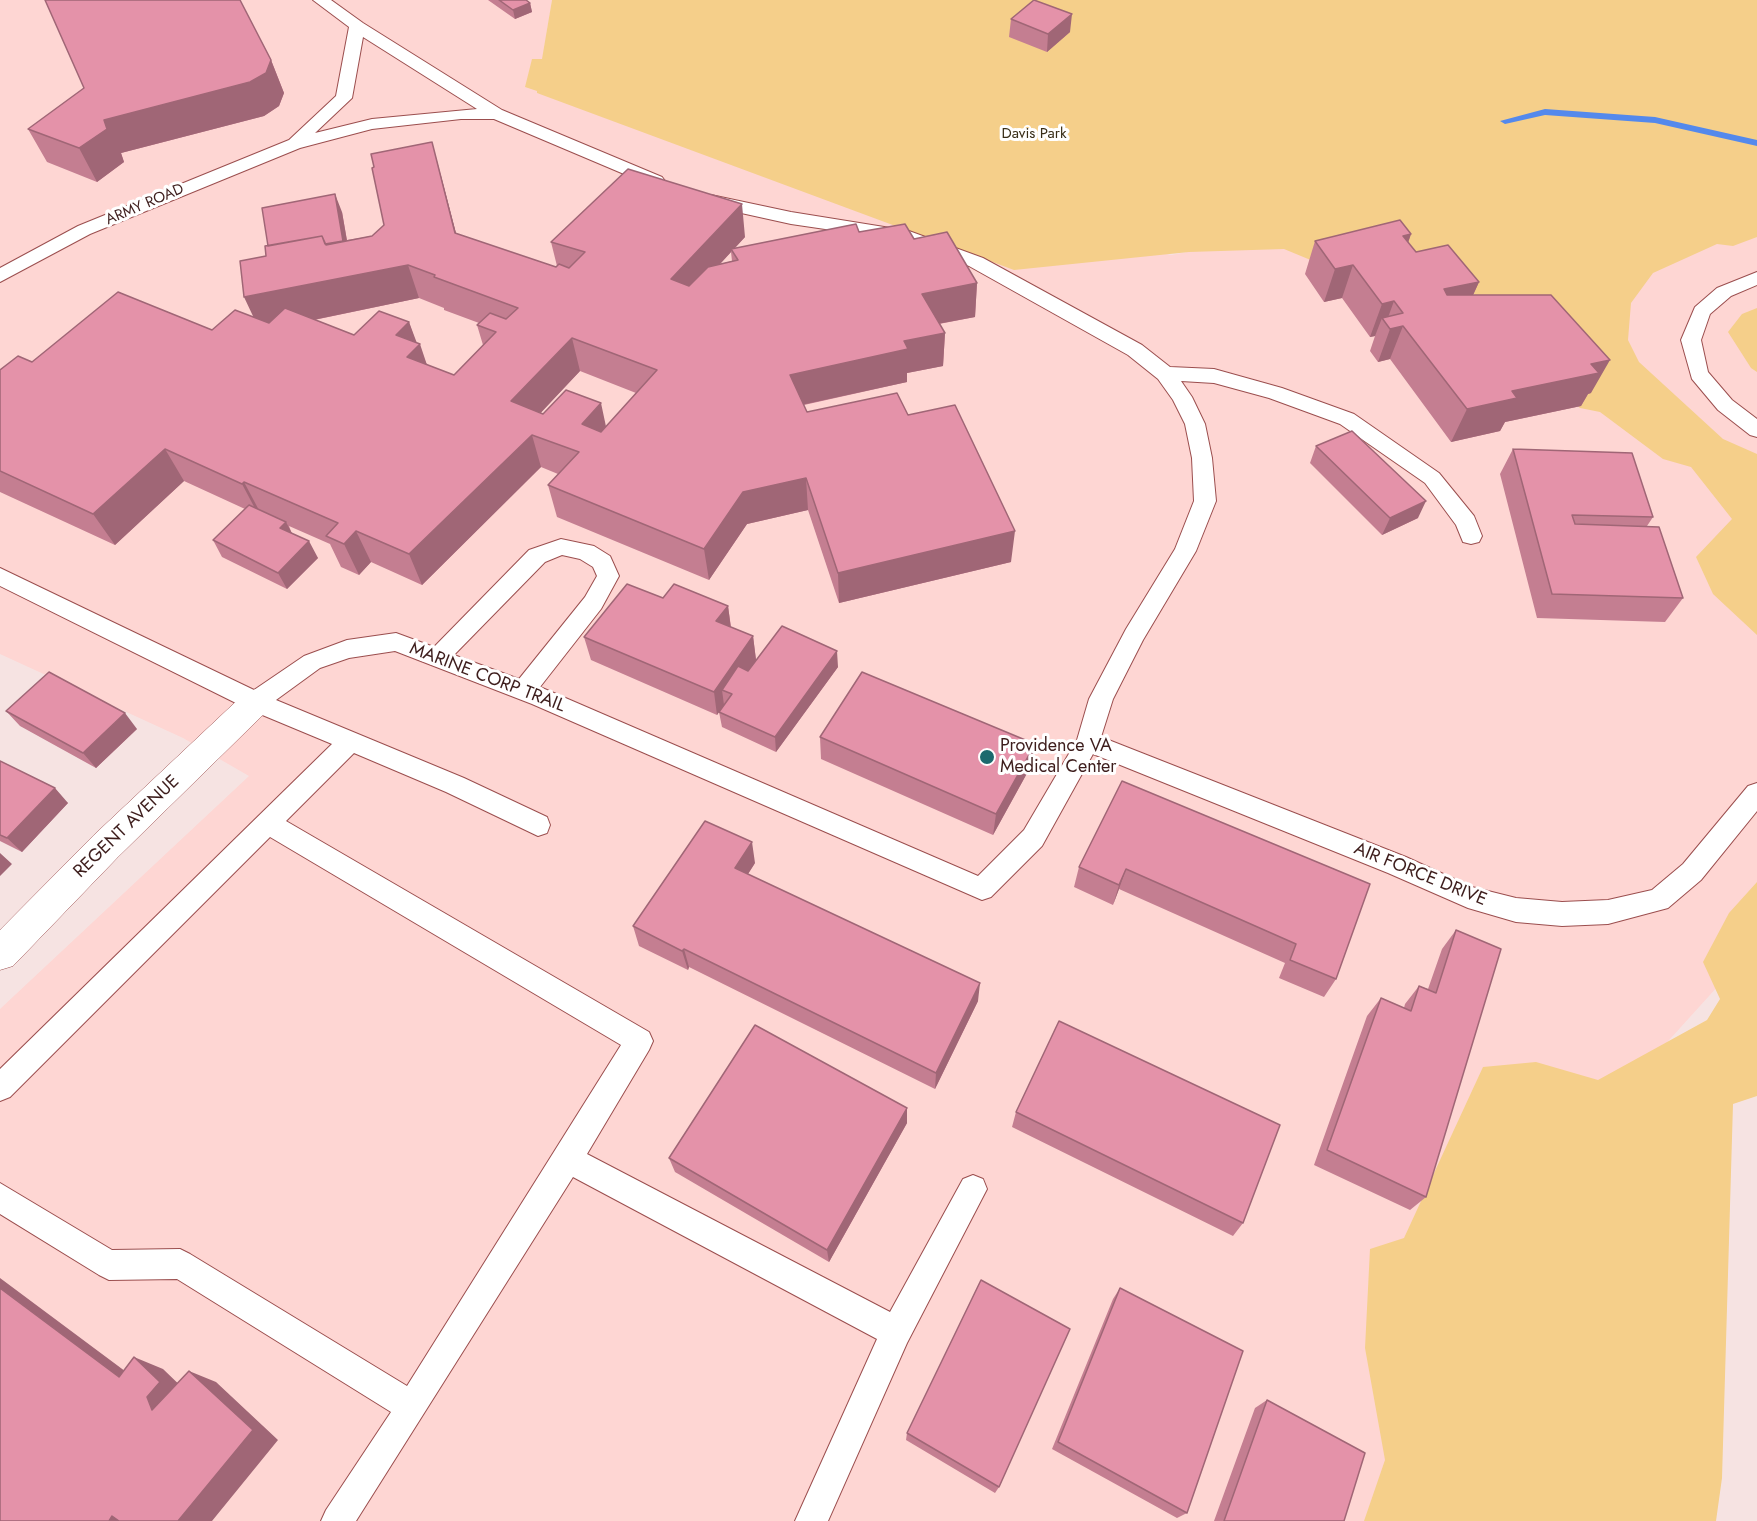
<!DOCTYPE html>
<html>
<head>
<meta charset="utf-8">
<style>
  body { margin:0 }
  canvas { display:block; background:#f6e3e2 }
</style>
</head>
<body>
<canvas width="1757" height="1521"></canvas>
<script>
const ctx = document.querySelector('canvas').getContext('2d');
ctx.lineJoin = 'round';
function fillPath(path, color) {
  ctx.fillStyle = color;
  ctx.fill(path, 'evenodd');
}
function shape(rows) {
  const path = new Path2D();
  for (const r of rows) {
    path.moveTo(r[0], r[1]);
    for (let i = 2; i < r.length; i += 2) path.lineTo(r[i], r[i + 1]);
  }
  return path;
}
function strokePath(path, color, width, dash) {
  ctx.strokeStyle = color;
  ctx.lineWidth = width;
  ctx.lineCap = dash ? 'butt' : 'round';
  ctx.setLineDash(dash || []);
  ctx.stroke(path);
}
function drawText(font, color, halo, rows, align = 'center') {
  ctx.font = font + ' Jost,sans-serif';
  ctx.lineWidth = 6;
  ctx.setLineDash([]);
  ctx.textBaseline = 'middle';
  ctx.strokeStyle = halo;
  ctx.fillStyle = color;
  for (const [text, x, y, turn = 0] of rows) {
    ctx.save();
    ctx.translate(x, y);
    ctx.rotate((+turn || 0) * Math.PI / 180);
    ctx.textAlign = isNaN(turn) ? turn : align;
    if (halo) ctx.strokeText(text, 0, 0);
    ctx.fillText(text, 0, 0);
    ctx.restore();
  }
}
const built = shape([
  [0,0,552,0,537,93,1171,255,1464,200,1757,217,1757,943,1642,1070,1513,1521,0,1521,0,1009,249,776,183,738,0,654]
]);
const green = shape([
  [552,0,1757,0,1757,237,1733,246,1717,244,1653,273,1631,303,1628,340,1639,362,1723,439,1757,454,1757,635,1713,594,1696,557,1732,519,1691,467,1663,459,1600,412,1580,408,1566,395,1487,300,1471,293,1342,273,1284,249,1189,252,1014,270,537,93,537,91,525,87,532,59,542,59],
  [1757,308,1757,372,1751,368,1728,332,1742,314],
  [1757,882,1757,1096,1733,1104,1722,1478,1716,1521,1364,1521,1385,1460,1365,1348,1370,1249,1404,1238,1483,1067,1536,1062,1598,1080,1707,1020,1720,999,1703,962,1729,913]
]);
const stream = shape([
  [1545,109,1655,117,1757,140,1757,146,1655,123,1545,115,1505,124,1500,121,1545,109]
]);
const service = shape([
  [313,0,331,0,363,23,502,110,662,177,665,181,662,185,650,185,494,119,461,119,372,129,300,148,90,234,0,282,0,268,78,226,289,140,336,96,349,27,313,0],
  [363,37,477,109,372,119,315,133,352,98,363,37],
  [711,195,791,212,909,231,983,258,1142,345,1170,367,1214,369,1282,388,1354,414,1439,473,1474,516,1482,536,1479,542,1471,544,1463,542,1456,525,1425,483,1340,424,1269,398,1214,383,1181,381,1192,397,1205,424,1212,458,1216,501,1196,551,1143,640,1113,699,1101,737,1406,857,1472,887,1516,898,1562,902,1608,900,1652,890,1683,864,1748,786,1757,783,1757,811,1701,880,1668,908,1608,924,1562,926,1516,922,1468,908,1388,873,1093,754,1042,846,991,897,982,900,532,704,395,651,349,658,320,668,276,700,464,778,547,817,550,825,547,833,538,836,446,792,354,753,286,821,649,1032,653,1041,649,1050,587,1154,890,1312,963,1179,973,1175,983,1179,987,1189,907,1343,828,1521,795,1521,877,1339,573,1177,356,1521,321,1521,326,1510,391,1412,177,1279,109,1280,99,1275,0,1214,0,1183,112,1250,180,1249,190,1254,407,1386,621,1045,270,837,10,1097,0,1101,0,1069,332,744,248,709,0,586,0,568,254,690,304,656,347,640,396,633,434,647,529,550,561,539,594,546,610,556,619,576,601,609,540,687,978,876,1024,830,1077,740,1089,699,1126,629,1175,549,1194,501,1192,458,1185,424,1173,400,1158,379,1128,355,969,266,900,240,791,224,705,205,702,201,705,197,711,195],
  [562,555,580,559,593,567,597,576,585,597,519,679,454,655,545,562,562,555],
  [1757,272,1757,285,1731,296,1710,314,1701,340,1708,372,1732,400,1757,419,1757,437,1750,435,1718,410,1692,379,1681,340,1695,307,1717,288,1757,272]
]);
const minor = shape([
  [256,689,267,693,272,702,267,711,118,857,13,966,0,970,0,930,94,835,245,693,256,689]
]);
const wall = shape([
  [488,0,526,0,530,3,532,12,515,19],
  [1011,19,1070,32,1047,52,1009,37],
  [271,60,284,93,279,106,264,116,121,153,124,162,97,182,47,162,28,129],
  [441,176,456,234,556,267,557,266,551,242,745,237,735,248,859,232,914,239,977,283,975,317,939,324,945,333,943,366,907,373,907,382,804,405,807,412,908,415,1011,562,839,603,808,510,747,524,709,580,557,517,548,485,558,474,541,467,422,585,371,562,359,575,341,567,330,544,289,526,292,534,318,558,287,589,222,557,213,540,245,509,184,481,115,545,0,492,0,370,32,362,212,330,253,317,268,246,342,212,347,240,372,236],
  [731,252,732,261,720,264],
  [419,298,444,308,444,310,479,323,477,325,483,345,454,375,427,365,416,343,409,322,354,335,314,320],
  [580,371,636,393,606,427,540,413],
  [1411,234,1408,243,1416,252,1479,282,1473,295,1591,393,1588,394,1581,406,1505,422,1500,431,1451,442,1390,359,1378,362,1370,351,1375,336,1370,337,1342,298,1324,302,1305,274,1315,241],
  [1316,446,1418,518,1382,535,1310,463],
  [1513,449,1653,517,1647,526,1683,598,1665,622,1537,618,1500,474],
  [663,598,728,606,731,627,753,636,756,660,750,669,838,667,776,752,722,727,719,712,717,715,591,660,584,637],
  [6,711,137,729,96,768,20,726],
  [820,737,1035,744,1031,766,993,835,821,759],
  [0,761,68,803,22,852,0,841],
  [1122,781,1336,979,1324,997,1279,978,1285,963,1119,889,1113,905,1074,887,1079,867],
  [755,863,748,874,978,1001,935,1089,689,967,688,970,639,946,633,926],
  [1456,930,1426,1197,1410,1210,1314,1165,1367,1016,1381,998,1404,1008,1405,1004,1419,986,1428,989,1442,949],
  [907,1108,907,1123,829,1262,675,1172,669,1158],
  [1016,1112,1243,1223,1233,1236,1012,1127],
  [1120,1288,1187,1513,1177,1518,1052,1449,1113,1299],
  [1267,1400,1344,1521,1214,1521,1255,1408],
  [907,1433,999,1487,995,1493,906,1440]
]);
const shadedWall = shape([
  [530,3,532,12,515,19,513,10],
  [1072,14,1070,32,1047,52,1048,34],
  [271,60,284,93,279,106,264,116,121,153,124,162,97,182,79,148,104,120],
  [432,142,441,176,465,267,455,233],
  [335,194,342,212,350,259,339,278],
  [742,204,745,237,732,251,731,249,731,252,676,312,671,279],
  [1411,234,1399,268,1403,236],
  [408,265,419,298,260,331,244,297],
  [1353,265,1342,298,1324,302,1335,269],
  [1479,282,1464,315,1431,323,1444,289],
  [977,283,975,317,921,327,922,294],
  [1394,301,1386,323,1382,318,1375,336,1370,337,1382,304],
  [409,322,418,346,420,344,431,377,419,390,396,335],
  [1403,326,1390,359,1378,362,1390,329],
  [945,333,943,366,907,373,907,382,792,407,790,375,904,341],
  [572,338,580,371,521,434,511,401],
  [1610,360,1591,393,1588,394,1581,406,1505,422,1500,431,1451,442,1467,409,1512,391,1591,364],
  [601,403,608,436,582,424],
  [532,435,541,467,422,585,409,554],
  [165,449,184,481,115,545,93,514],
  [806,478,808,510,747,524,709,580,704,549,743,492],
  [244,482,261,514,259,516,242,484],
  [1426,501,1418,518,1382,535,1390,518],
  [286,522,295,539,280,528],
  [356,531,371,562,359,575,344,544],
  [1015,531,1011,562,839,603,838,573],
  [309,541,318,558,287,589,278,573],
  [728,606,731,629,716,621],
  [753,636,756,660,732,694,722,690,724,705,717,715,714,692],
  [837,651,838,667,776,752,775,737],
  [125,713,137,729,96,768,83,753],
  [1035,744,1031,766,993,835,996,814],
  [55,788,68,803,22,852,7,838],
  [752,842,755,863,739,888,735,868],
  [0,853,12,864,0,876],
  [1126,869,1119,889,1113,905,1119,885],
  [684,949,689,967,688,970,682,951],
  [980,983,978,1001,935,1089,936,1073],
  [907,1108,907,1123,829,1262,827,1250],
  [0,1278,149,1389,119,1377,0,1288],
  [134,1357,163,1369,188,1393,152,1410,147,1397],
  [189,1371,216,1382,278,1440,212,1521,178,1521],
  [112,1516,138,1521,109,1521]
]);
const building = shape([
  [45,0,240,0,271,60,266,73,250,82,104,120,107,129,79,148,28,129,84,88,45,0],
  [499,0,526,0,530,3,513,10,499,0],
  [1034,0,1072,14,1048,34,1011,19,1034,0],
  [432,142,455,233,556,267,559,264,569,268,585,252,551,242,628,169,742,204,671,279,689,286,708,267,738,260,731,249,856,224,859,232,905,224,914,239,947,232,977,283,922,294,945,333,904,341,908,349,790,375,807,412,897,393,908,415,955,405,1015,531,838,573,806,478,743,492,704,549,548,485,579,452,532,435,409,554,356,531,344,544,326,536,338,523,244,482,242,484,165,449,93,514,0,471,0,370,18,356,32,362,118,292,212,330,235,310,269,323,285,308,354,335,379,311,409,322,396,335,420,344,407,357,454,375,496,332,477,325,490,313,506,319,518,308,434,277,435,275,408,265,244,297,240,261,266,256,265,246,322,236,326,245,372,236,384,225,372,168,374,167,371,154,432,142],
  [572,338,657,370,601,432,582,424,601,403,566,390,543,414,511,401,572,338],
  [335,194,343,241,325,244,322,236,268,246,262,208,335,194],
  [1400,220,1411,234,1403,236,1416,252,1448,245,1479,282,1444,289,1447,295,1551,295,1610,360,1591,364,1599,373,1512,391,1517,398,1467,409,1403,326,1390,329,1382,318,1403,313,1394,301,1382,304,1353,265,1335,269,1315,241,1400,220],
  [1352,431,1426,501,1390,518,1316,446,1352,431],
  [1513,449,1632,453,1653,517,1572,515,1575,524,1659,527,1683,598,1552,594,1513,449],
  [249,505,286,522,280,528,309,541,278,573,213,540,249,505],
  [627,584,663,598,674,584,728,606,716,621,753,636,714,692,584,637,627,584],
  [782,626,837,651,775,737,719,712,732,694,722,690,738,666,748,671,782,626],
  [49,672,125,713,83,753,6,711,49,672],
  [862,672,1035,744,996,814,820,737,862,672],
  [0,761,55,788,7,838,0,835,0,761],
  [1122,781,1370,884,1336,979,1290,960,1296,944,1126,869,1119,885,1079,867,1122,781],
  [705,821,752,842,735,868,980,983,936,1073,684,949,682,951,633,926,705,821],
  [1456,930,1501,949,1426,1197,1327,1150,1381,998,1411,1011,1419,986,1436,993,1456,930],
  [1059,1021,1280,1125,1243,1223,1016,1112,1059,1021],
  [755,1025,907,1108,827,1250,669,1158,755,1025],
  [981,1280,1070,1329,999,1487,907,1433,981,1280],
  [0,1288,119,1377,134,1357,160,1382,147,1397,152,1410,189,1371,253,1430,178,1521,119,1521,112,1516,109,1521,0,1521,0,1288],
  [1120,1288,1243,1351,1187,1513,1058,1442,1120,1288],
  [1267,1400,1365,1453,1344,1521,1224,1521,1267,1400]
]);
const markers = [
  [987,757,8,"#1c696e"]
];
const farParknames = [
  ["Davis Park",1034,134]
];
const farStreetnames = [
  ["ARMY ROAD",145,205,-23]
];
const streetNames = [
  ["MARINE CORP TRAIL",487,678,21],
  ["REGENT AVENUE",127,827,-44],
  ["AIR FORCE DRIVE",1420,875,22]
];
const poiNames = [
  ["Providence VA",1000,747],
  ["Medical Center",1000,768]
];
fillPath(built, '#fed6d3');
fillPath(green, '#f5cf8a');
fillPath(stream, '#5489ec');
strokePath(service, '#9b4e4e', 2);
strokePath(minor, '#9b4e4e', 1);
fillPath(service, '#fff');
fillPath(minor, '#fff');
fillPath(wall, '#c47e91');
fillPath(shadedWall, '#a06676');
fillPath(building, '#e492a9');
strokePath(building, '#a06676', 1.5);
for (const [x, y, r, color] of markers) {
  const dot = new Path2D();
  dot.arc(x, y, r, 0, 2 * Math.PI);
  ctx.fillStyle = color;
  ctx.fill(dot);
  strokePath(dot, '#fff', 2);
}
drawText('15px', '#392e18', '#fff', farParknames);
drawText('15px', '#3d1d1c', '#fff', farStreetnames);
drawText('18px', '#3d1d1c', '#fff', streetNames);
drawText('18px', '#3d1d1c', '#fff', poiNames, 'left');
</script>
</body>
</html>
